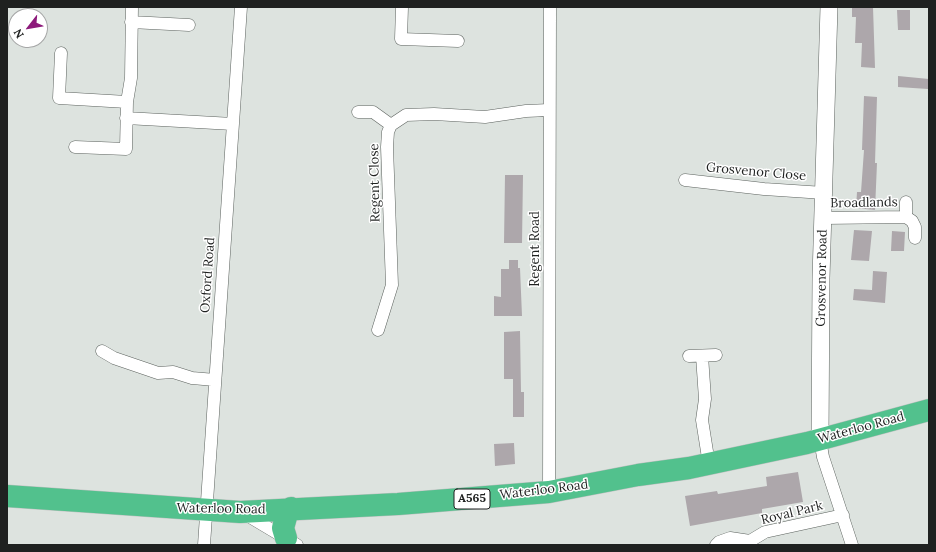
<!DOCTYPE html>
<html>
<head>
<meta charset="utf-8">
<style>
  body { margin:0 }
  #map { position:relative; width:936px; height:552px; overflow:hidden; background:#dde3df; font-family:Lora,serif }
  canvas { display:block }
  .frame { position:absolute; inset:0; border:8px solid #1f2120; pointer-events:none }
  .north { position:absolute; left:8px; top:8px; width:40px; height:40px; box-sizing:border-box; background:#fff; border:1px solid #a5a6a6; border-radius:50%; rotate:239deg; font-size:11px; font-weight:700; line-height:16px; text-align:center; color:#1f2120 }
  .north::after { content:''; display:block; margin:auto; width:14px; height:18px; background:#8d1a7b; clip-path:polygon(50% 0,100% 100%,50% 72%,0 100%) }
</style>
</head>
<body>
<div id="map">
<canvas width="936" height="552"></canvas>
<div class="frame"></div>
<div class="north">N</div>
</div>
<script>
const ctx = document.querySelector('canvas').getContext('2d');
ctx.lineJoin = 'round';
function fillPath(path, color) {
  ctx.fillStyle = color;
  ctx.fill(path, 'evenodd');
}
function shape(rows) {
  const path = new Path2D();
  for (const r of rows) {
    path.moveTo(r[0], r[1]);
    for (let i = 2; i < r.length; i += 2) path.lineTo(r[i], r[i + 1]);
  }
  return path;
}
function strokePath(path, color, width, dash) {
  ctx.strokeStyle = color;
  ctx.lineWidth = width;
  ctx.lineCap = dash ? 'butt' : 'round';
  ctx.setLineDash(dash || []);
  ctx.stroke(path);
}
function drawText(font, color, halo, rows, align = 'center') {
  ctx.font = font + ' Lora,serif';
  ctx.lineWidth = 3;
  ctx.setLineDash([]);
  ctx.textBaseline = 'middle';
  ctx.strokeStyle = halo;
  ctx.fillStyle = color;
  for (const [text, x, y, turn = 0] of rows) {
    ctx.save();
    ctx.translate(x, y);
    ctx.rotate((+turn || 0) * Math.PI / 180);
    ctx.textAlign = isNaN(turn) ? turn : align;
    if (halo) ctx.strokeText(text, 0, 0);
    ctx.fillText(text, 0, 0);
    ctx.restore();
  }
}
const building = shape([
  [852,7,873,7,875,68,861,67,862,43,855,43,856,17,852,17],
  [897,10,910,10,910,30,898,30],
  [898,76,929,79,928,89,898,87],
  [864,96,877,97,875,163,877,163,875,210,856,208,857,192,861,192,864,150,862,150],
  [505,175,523,175,522,243,504,243],
  [854,230,872,231,869,261,851,260],
  [892,231,905,232,904,251,891,251],
  [509,260,518,260,518,268,520,268,522,316,494,316,494,296,501,297,501,269,509,269],
  [873,271,887,272,885,303,853,300,854,289,872,290],
  [520,331,521,392,524,392,524,417,513,417,513,379,504,379,504,332],
  [514,443,515,464,495,466,494,444],
  [798,472,803,502,762,509,762,513,690,526,685,496,717,491,718,494,767,486,766,477]
]);
const street = shape([
  [402,7,401,39,458,41],
  [131,22,189,25],
  [61,53,59,98,127,102],
  [358,112,373,112,391,125],
  [126,118,233,124],
  [75,147,126,149,127,102,131,78,132,7],
  [685,180,764,189,824,193],
  [906,217,906,202],
  [823,218,906,217,912,221,915,227,915,238],
  [378,330,392,285,387,147,388,132,391,125,406,115,434,114,485,117,526,111,549,110],
  [102,351,114,358,158,373,173,372,192,378,215,380],
  [689,356,716,355],
  [702,356,705,399,702,420,709,464],
  [820,440,823,457,852,545],
  [549,492,550,7],
  [245,514,297,545],
  [204,545,241,7],
  [716,545,719,542,730,538,750,541,765,532,843,515]
]);
const secondary = shape([
  [820,440,821,278,829,7]
]);
const highway = shape([
  [7,496,240,512,398,504,549,492,638,475,689,468,807,443,929,410],
  [286,538,283,528,286,517,291,508]
]);
const shields = [
  [472,499,36]
];
const shieldNames = [
  ["A565",472,499]
];
const streetNames = [
  ["Grosvenor Close",756,172,5],
  ["Regent Close",375,183,-91],
  ["Broadlands",864,203,-1],
  ["Regent Road",535,249,-90],
  ["Oxford Road",208,275,-86],
  ["Grosvenor Road",822,278,-89],
  ["Waterloo Road",861,428,-15],
  ["Waterloo Road",544,490,-7],
  ["Waterloo Road",221,509,1],
  ["Royal Park",792,513,-14]
];
fillPath(building, '#ada7ab');
strokePath(street, '#5c625e', 13);
strokePath(secondary, '#5c625e', 18);
strokePath(highway, '#c0c1c1', 23);
strokePath(street, '#fff', 12);
strokePath(secondary, '#fff', 17);
strokePath(highway, '#52c18d', 22);
for (const [x, y, w] of shields) {
  const box = new Path2D();
  box.roundRect(x - w / 2, y - 10, w, 20, 3);
  ctx.fillStyle = '#fff';
  ctx.fill(box);
  strokePath(box, '#1f2120', 1);
}
drawText('bold 12px', '#1f2120', null, shieldNames);
drawText('13px', '#1f2120', '#fff', streetNames);
</script>
</body>
</html>
